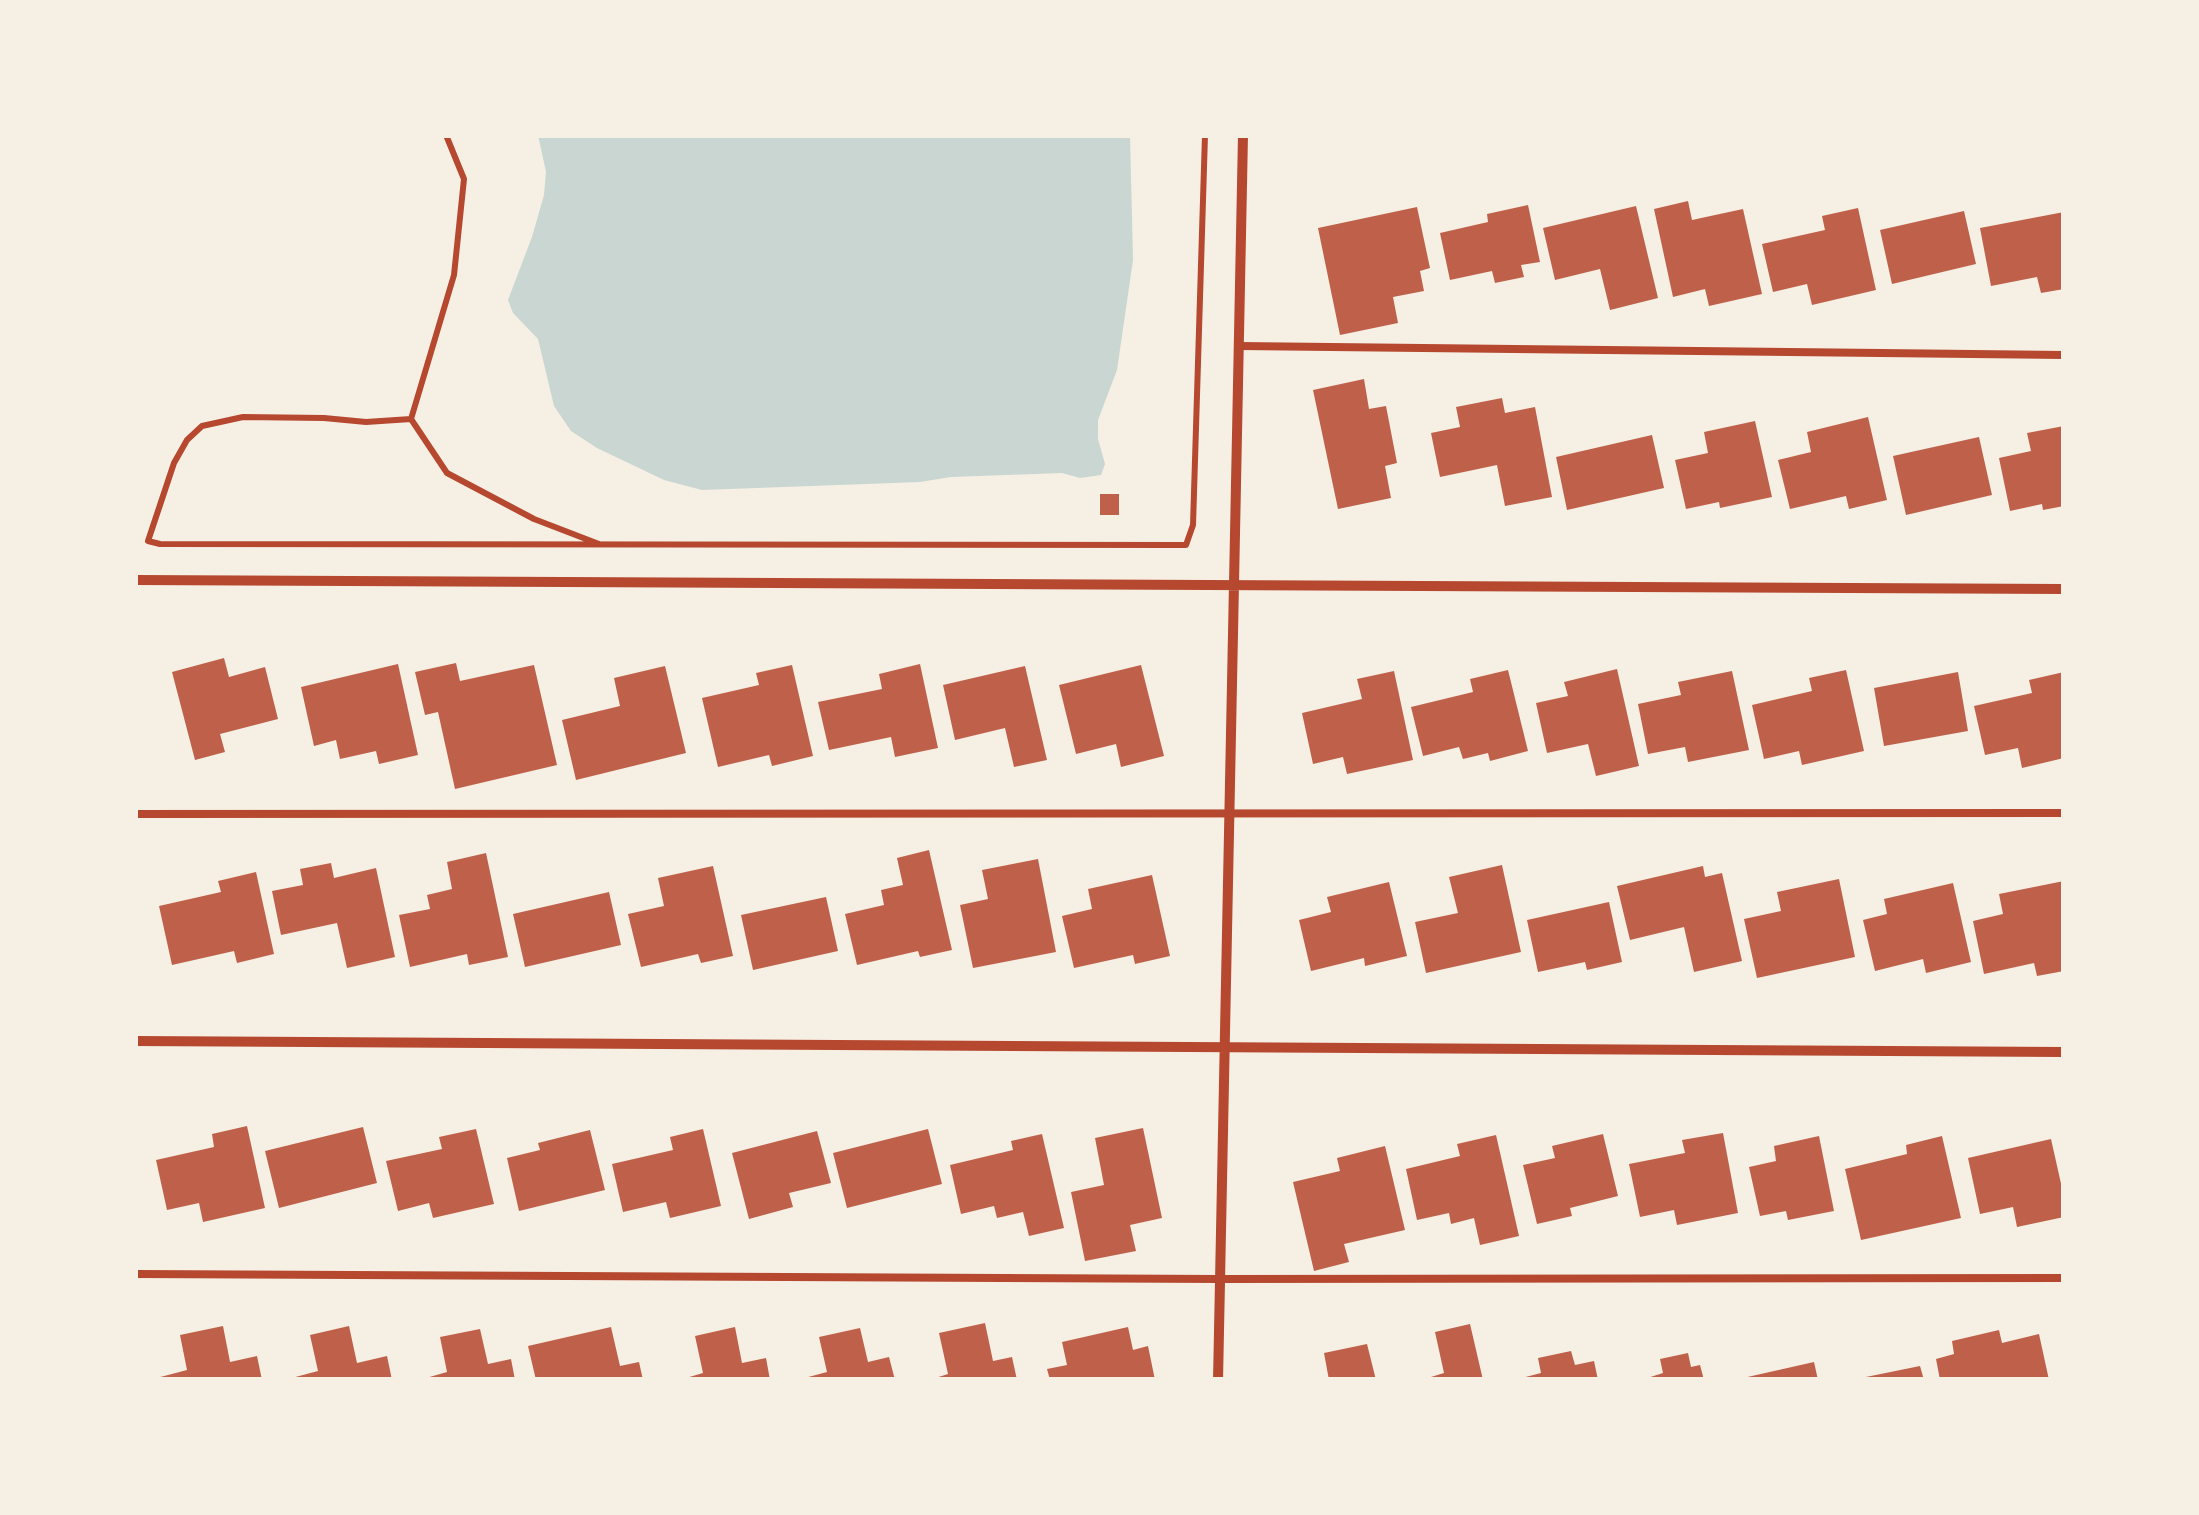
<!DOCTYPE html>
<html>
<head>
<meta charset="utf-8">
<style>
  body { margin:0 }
  #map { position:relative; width:2199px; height:1515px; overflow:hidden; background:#f6efe4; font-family:Karla,sans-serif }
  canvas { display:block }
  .frame { position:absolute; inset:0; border:138px solid #f6efe4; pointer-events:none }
</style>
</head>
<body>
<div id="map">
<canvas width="2199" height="1515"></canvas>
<div class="frame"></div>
</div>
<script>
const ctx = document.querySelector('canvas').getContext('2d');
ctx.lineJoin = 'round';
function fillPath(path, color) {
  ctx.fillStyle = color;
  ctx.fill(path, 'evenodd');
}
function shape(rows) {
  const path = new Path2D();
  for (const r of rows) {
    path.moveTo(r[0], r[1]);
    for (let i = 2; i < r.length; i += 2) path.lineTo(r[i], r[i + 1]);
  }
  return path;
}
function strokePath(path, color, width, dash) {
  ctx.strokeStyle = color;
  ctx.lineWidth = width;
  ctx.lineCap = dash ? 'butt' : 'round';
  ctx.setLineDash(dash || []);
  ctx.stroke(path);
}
const water = shape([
  [538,135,1130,135,1133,260,1117,370,1098,420,1098,439,1105,464,1101,475,1080,478,1062,473,951,477,920,482,702,490,664,480,597,448,571,431,554,406,538,339,513,313,508,300,532,237,544,195,546,172]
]);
const building = shape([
  [1688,201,1692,220,1743,209,1762,294,1709,306,1705,289,1673,297,1654,209],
  [1528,205,1540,262,1521,265,1524,277,1495,283,1492,271,1450,280,1440,233,1488,222,1487,214],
  [1636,206,1658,298,1610,310,1600,269,1555,280,1543,228],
  [1417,207,1430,268,1420,271,1424,291,1393,297,1398,323,1340,335,1318,228],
  [1858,208,1876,290,1812,305,1807,284,1773,292,1762,244,1825,230,1822,216],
  [1964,211,1976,264,1892,284,1880,230],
  [2064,212,2064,289,2041,293,2037,277,1991,286,1980,228],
  [1364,379,1369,409,1386,406,1397,463,1385,466,1391,498,1338,509,1313,390],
  [1502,398,1505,413,1535,407,1552,497,1505,506,1497,465,1440,477,1431,433,1460,427,1456,407],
  [1868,417,1887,500,1849,509,1846,496,1790,509,1778,460,1811,452,1807,432],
  [1755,421,1772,497,1720,508,1719,502,1686,509,1675,460,1708,453,1704,432],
  [2064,426,2064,506,2043,510,2042,504,2010,511,1999,458,2031,451,2027,433],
  [1652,435,1664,488,1567,510,1556,457],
  [1979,437,1992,495,1906,515,1893,456],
  [1100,494,1119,494,1119,515,1100,515],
  [224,658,229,677,265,667,278,719,220,734,225,752,195,760,172,672],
  [456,663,460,681,534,665,557,765,455,789,438,712,425,715,415,672],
  [398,664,418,755,379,764,376,751,340,759,336,740,314,746,301,687],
  [920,664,938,748,895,757,891,737,829,750,818,702,882,689,879,674],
  [792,665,813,756,772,766,769,755,718,767,702,698,759,685,756,673],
  [1141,665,1164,756,1121,767,1116,744,1076,754,1059,685],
  [665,666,686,753,576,780,562,720,620,706,614,678],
  [1025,666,1047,760,1014,767,1005,728,955,740,943,685],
  [1617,669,1639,766,1596,776,1588,744,1547,753,1536,703,1568,696,1564,682],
  [1508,670,1528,751,1490,761,1488,753,1463,759,1459,747,1423,756,1411,707,1473,692,1470,679],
  [1846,670,1864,751,1802,765,1799,751,1764,759,1752,705,1812,691,1809,678],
  [1394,671,1413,760,1347,774,1343,757,1313,764,1302,713,1362,699,1357,679],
  [1732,671,1749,750,1688,762,1685,747,1648,754,1638,704,1681,695,1678,682],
  [1958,672,1968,731,1884,746,1874,688],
  [2064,672,2064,758,2022,768,2018,748,1985,755,1974,706,2032,693,2029,680],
  [929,850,952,950,920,957,918,951,857,965,845,914,884,905,881,890,903,885,897,858],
  [486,853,508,957,469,965,467,954,410,967,399,915,430,909,427,895,452,889,447,862],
  [1038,859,1056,952,973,968,960,905,988,899,982,870],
  [331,863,334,878,376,868,395,957,347,968,337,923,281,935,272,891,303,885,300,869],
  [1502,865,1521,952,1426,973,1415,922,1458,913,1449,877],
  [713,866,733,956,701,963,698,954,641,967,628,914,664,906,658,878],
  [1703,866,1705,877,1722,873,1742,961,1694,972,1684,927,1630,940,1617,886],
  [256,872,274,954,237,963,234,951,172,965,159,906,221,892,218,881],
  [1152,875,1170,956,1135,964,1133,955,1074,968,1062,916,1092,909,1088,889],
  [1839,879,1855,957,1757,978,1744,919,1781,911,1777,892],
  [2064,881,2064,971,2037,976,2034,963,1984,974,1973,921,2003,914,1999,894],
  [1389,882,1407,956,1365,966,1364,958,1311,971,1299,920,1331,912,1327,897],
  [1953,883,1971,962,1926,973,1923,959,1875,971,1863,920,1887,914,1884,899],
  [609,892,621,945,525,967,513,914],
  [826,897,838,951,753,970,741,915],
  [1609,902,1622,962,1587,970,1585,962,1538,972,1527,920],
  [247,1126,265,1208,203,1222,199,1203,167,1210,156,1160,214,1147,212,1134],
  [363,1127,377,1183,279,1208,265,1151],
  [1143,1128,1162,1218,1130,1225,1136,1251,1085,1261,1071,1192,1104,1185,1095,1138],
  [476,1129,494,1204,433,1218,429,1203,398,1211,386,1161,442,1149,439,1137],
  [703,1129,721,1206,670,1218,666,1202,623,1212,612,1164,673,1150,670,1137],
  [928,1129,942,1184,847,1208,833,1153],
  [590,1130,605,1190,519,1211,507,1158,540,1150,538,1143],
  [817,1131,831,1183,789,1193,793,1207,749,1219,732,1153],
  [1723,1133,1738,1213,1677,1225,1674,1210,1640,1217,1629,1164,1685,1153,1682,1140],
  [1042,1134,1064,1228,1029,1236,1023,1212,997,1218,994,1206,961,1214,950,1165,1013,1150,1011,1141],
  [1603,1134,1618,1196,1570,1208,1572,1216,1537,1224,1523,1165,1555,1158,1552,1146],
  [1496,1135,1519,1236,1480,1245,1474,1218,1451,1224,1449,1213,1417,1220,1406,1169,1460,1156,1457,1144],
  [1819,1136,1834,1211,1788,1220,1786,1211,1760,1216,1749,1167,1776,1161,1774,1146],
  [1942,1136,1961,1218,1861,1240,1845,1169,1907,1154,1906,1145],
  [2051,1139,2064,1197,2064,1217,2017,1227,2013,1207,1980,1214,1968,1158],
  [1385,1146,1405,1230,1344,1244,1349,1262,1314,1271,1293,1182,1340,1171,1337,1158],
  [985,1323,993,1361,1012,1357,1017,1380,929,1380,948,1374,939,1333],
  [1470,1324,1483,1380,1421,1380,1444,1373,1435,1332],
  [223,1326,230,1362,257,1356,262,1380,149,1380,187,1370,180,1335],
  [349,1326,357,1363,387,1356,392,1380,284,1380,318,1371,310,1335],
  [611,1327,620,1366,639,1362,643,1380,536,1380,528,1346],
  [735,1327,742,1363,766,1358,770,1380,679,1380,703,1373,695,1336],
  [1128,1327,1133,1350,1148,1346,1155,1380,1050,1380,1047,1369,1067,1365,1062,1342],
  [860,1328,868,1362,889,1357,895,1380,797,1380,827,1372,819,1337],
  [480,1329,488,1364,511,1359,515,1380,419,1380,447,1372,440,1337],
  [1999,1330,2002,1343,2039,1334,2049,1380,1940,1380,1936,1359,1954,1354,1952,1341],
  [1367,1344,1376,1380,1329,1380,1324,1353],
  [1571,1351,1575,1365,1594,1361,1598,1380,1514,1380,1541,1373,1538,1358],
  [1688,1353,1691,1367,1700,1365,1704,1380,1641,1380,1663,1373,1660,1359],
  [1814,1362,1818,1380,1743,1380,1743,1378],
  [1920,1366,1924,1380,1861,1380,1861,1378]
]);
const path = shape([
  [411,419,366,422,324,418,243,417,202,426,187,440,174,463,148,541,160,544,1186,545,1193,525,1205,135],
  [411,419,454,275,464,179,446,135],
  [411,419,447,473,534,519,599,544]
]);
const service = shape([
  [1239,346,2064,355],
  [135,814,2064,813],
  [135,1274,1220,1279,2064,1278]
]);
const minor = shape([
  [135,580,2064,589],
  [135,1041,2064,1052],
  [1218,1380,1243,135]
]);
fillPath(water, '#c9d6d2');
fillPath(building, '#bf614a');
strokePath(path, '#b5482f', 6);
strokePath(service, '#b5482f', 8);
strokePath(minor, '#b5482f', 10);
</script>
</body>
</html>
